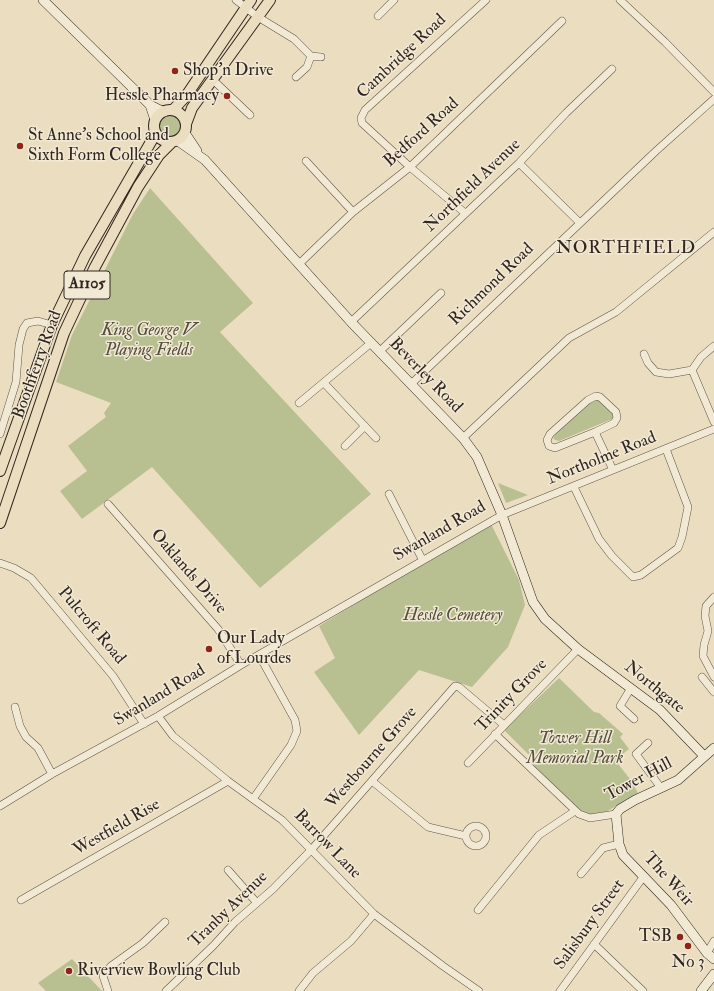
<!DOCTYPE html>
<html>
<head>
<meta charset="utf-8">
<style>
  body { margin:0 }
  canvas { display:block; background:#ebddbf }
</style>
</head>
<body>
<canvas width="714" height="991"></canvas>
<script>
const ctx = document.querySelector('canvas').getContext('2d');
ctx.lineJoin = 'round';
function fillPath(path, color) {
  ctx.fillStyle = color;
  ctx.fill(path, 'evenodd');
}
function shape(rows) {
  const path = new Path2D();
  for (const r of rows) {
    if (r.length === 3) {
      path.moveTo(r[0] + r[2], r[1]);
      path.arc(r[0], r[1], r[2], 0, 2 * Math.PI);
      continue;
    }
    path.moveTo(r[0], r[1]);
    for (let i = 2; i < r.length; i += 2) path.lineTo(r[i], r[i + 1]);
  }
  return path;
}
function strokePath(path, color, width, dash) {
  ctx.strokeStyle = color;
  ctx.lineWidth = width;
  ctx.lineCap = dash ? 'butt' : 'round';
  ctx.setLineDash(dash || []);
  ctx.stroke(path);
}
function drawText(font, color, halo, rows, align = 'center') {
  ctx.font = font + ' "IM FELL Double Pica",serif';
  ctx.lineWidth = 3;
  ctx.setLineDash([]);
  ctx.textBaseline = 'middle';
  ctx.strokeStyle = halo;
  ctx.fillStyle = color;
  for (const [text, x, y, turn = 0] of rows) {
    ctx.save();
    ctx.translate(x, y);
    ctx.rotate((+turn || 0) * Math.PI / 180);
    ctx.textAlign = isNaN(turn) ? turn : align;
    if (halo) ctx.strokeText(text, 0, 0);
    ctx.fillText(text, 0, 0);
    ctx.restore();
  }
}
const green = shape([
  [170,127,11],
  [150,188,253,303,220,332,371,494,260,588,152,467,82,519,60,491,87,471,68,446,106,417,104,413,111,403,56,382,72,335,133,214],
  [597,399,613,411,614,418,612,419,559,441,555,440,553,438,556,434,592,401],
  [498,483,528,495,506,503],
  [490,522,519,580,525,605,508,647,472,687,419,670,359,735,314,672,335,658,319,626],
  [559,678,594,712,599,713,623,734,620,737,629,749,615,760,630,779,638,793,606,812,593,815,586,815,566,799,527,760,530,756,505,731,506,728],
  [72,959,101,990,102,991,46,991,38,983]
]);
const street = shape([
  [236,0,258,17,294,39,311,56,307,67,296,77],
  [620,0,665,42,714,92],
  [378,16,394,0],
  [311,56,321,57],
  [213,80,250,115],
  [306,161,353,212],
  [519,163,580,223],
  [465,213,410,167,362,123,361,118,365,110,486,0],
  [299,264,353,212,410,167,562,21],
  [351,322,519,163,566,113,612,69],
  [714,346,701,357,692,370,714,422],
  [379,352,441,293],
  [644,354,648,363,656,372,669,374,692,370],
  [324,383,376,438],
  [411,384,656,151,714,99],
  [299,403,371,343],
  [595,432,614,423,617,418,616,412,600,397,596,396,588,400,550,434,547,440,549,446,555,448,595,432,613,470],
  [0,434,16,382,19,345,23,329,27,323,38,321,52,325],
  [463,438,569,338,616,312,714,232],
  [345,446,365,426],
  [574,487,599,539,612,556,633,577,641,575,678,548,682,537,688,507,666,449],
  [389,494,422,559],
  [108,504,218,629,241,665],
  [0,563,14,568,31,578,113,676,144,724],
  [714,597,706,606,705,616,708,631,704,645,703,656,714,677],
  [702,677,714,692],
  [631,688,620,706,634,719],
  [15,707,20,726,26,737,38,748,52,774],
  [158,716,173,736,228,781,282,820,374,914,443,966,479,991],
  [495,734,579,814,590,818,616,814],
  [648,743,636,754,661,788],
  [468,763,578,649],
  [372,781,428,827,466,836],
  [253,799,291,745,297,731,295,720,259,655],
  [0,806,52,774,158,716,241,665,502,515,714,429],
  [476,836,10],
  [228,870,257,903],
  [581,874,603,848,619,844],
  [21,900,228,781],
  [478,910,539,835,575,811],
  [594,944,643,991],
  [707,953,714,941],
  [108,991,103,976,111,966,143,943,165,922],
  [166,991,213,946,235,922,273,889,312,849,455,686,459,687,504,725],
  [299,991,313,973,351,941,374,914],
  [560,991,644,876]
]);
const secondary = shape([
  [43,0,150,105,164,112],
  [150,105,155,120],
  [185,133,197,151],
  [178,141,205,160,351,322,463,438,477,457,502,515,533,602,545,619,578,649,660,710,704,756],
  [714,748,678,780,635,800,620,809,616,814,619,844,623,855,671,905,707,953,714,959],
  [701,991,714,974]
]);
const primary = shape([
  [170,126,16],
  [173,110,186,96,251,0],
  [186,124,192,108,270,0],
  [0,471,52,325,85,256,156,133],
  [0,523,64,333,95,267,138,187,159,155,171,143]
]);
const markers = [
  [175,71,4,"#8f2418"],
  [227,96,4,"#8f2418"],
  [20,146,4,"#8f2418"],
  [209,649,4,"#8f2418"],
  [680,937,4,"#8f2418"],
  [688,946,4,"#8f2418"],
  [69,971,4,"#8f2418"]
];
const shields = [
  [87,285,46]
];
const shieldNames = [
  ["A1105",87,285]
];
const streetNames = [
  ["Cambridge Road",402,57,-43],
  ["Bedford Road",422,133,-42],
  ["Northfield Avenue",473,186,-44],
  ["Richmond Road",492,285,-44],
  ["Boothferry Road",38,365,-70],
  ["Beverley Road",425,376,46],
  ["Northolme Road",602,459,-22],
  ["Swanland Road",440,532,-30],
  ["Oaklands Drive",188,572,49],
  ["Pulcroft Road",91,626,50],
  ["Northgate",654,688,39],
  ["Swanland Road",160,696,-31],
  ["Trinity Grove",512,696,-46],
  ["Westbourne Grove",372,758,-49],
  ["Tower Hill",639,780,-28],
  ["Westfield Rise",117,828,-30],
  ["Barrow Lane",327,845,46],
  ["The Weir",668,880,48],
  ["Tranby Avenue",229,910,-44],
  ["Salisbury Street",590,925,-54]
];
const poiNames = [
  ["Shop'n Drive",183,71],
  ["Hessle Pharmacy",219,96,"right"],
  ["St Anne's School and",28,136],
  ["Sixth Form College",28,156],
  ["Our Lady",217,639],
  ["of Lourdes",217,659],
  ["TSB",672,937,"right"],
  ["No 3",688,963,"center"],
  ["Riverview Bowling Club",77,971]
];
const parkNames = [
  ["King George V",149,331],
  ["Playing Fields",149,351],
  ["Hessle Cemetery",453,616],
  ["Tower Hill",575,739],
  ["Memorial Park",575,759]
];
const neighbourhoodNames = [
  ["NORTHFIELD",626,249]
];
fillPath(green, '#b8c091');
strokePath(street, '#605448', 8);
strokePath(secondary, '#322620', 10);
strokePath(primary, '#322620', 12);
strokePath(street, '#f2e9d5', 7);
strokePath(secondary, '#f2e9d5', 9);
strokePath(primary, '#ebddbf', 10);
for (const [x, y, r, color] of markers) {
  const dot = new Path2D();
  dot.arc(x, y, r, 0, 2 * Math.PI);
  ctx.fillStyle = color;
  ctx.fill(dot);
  strokePath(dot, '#f2e9d5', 1.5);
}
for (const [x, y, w] of shields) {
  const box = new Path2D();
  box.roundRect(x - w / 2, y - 14, w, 28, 3);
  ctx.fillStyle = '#f2e9d5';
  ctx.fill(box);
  strokePath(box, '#322620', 1);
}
drawText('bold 16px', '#322620', null, shieldNames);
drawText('17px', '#322620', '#f2e9d5', streetNames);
drawText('17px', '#322620', '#f2e9d5', poiNames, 'left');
drawText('italic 17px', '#544c3c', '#f2e9d5', parkNames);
ctx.letterSpacing = '1px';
drawText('18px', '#322620', '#f2e9d5', neighbourhoodNames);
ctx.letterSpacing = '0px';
</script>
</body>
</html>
